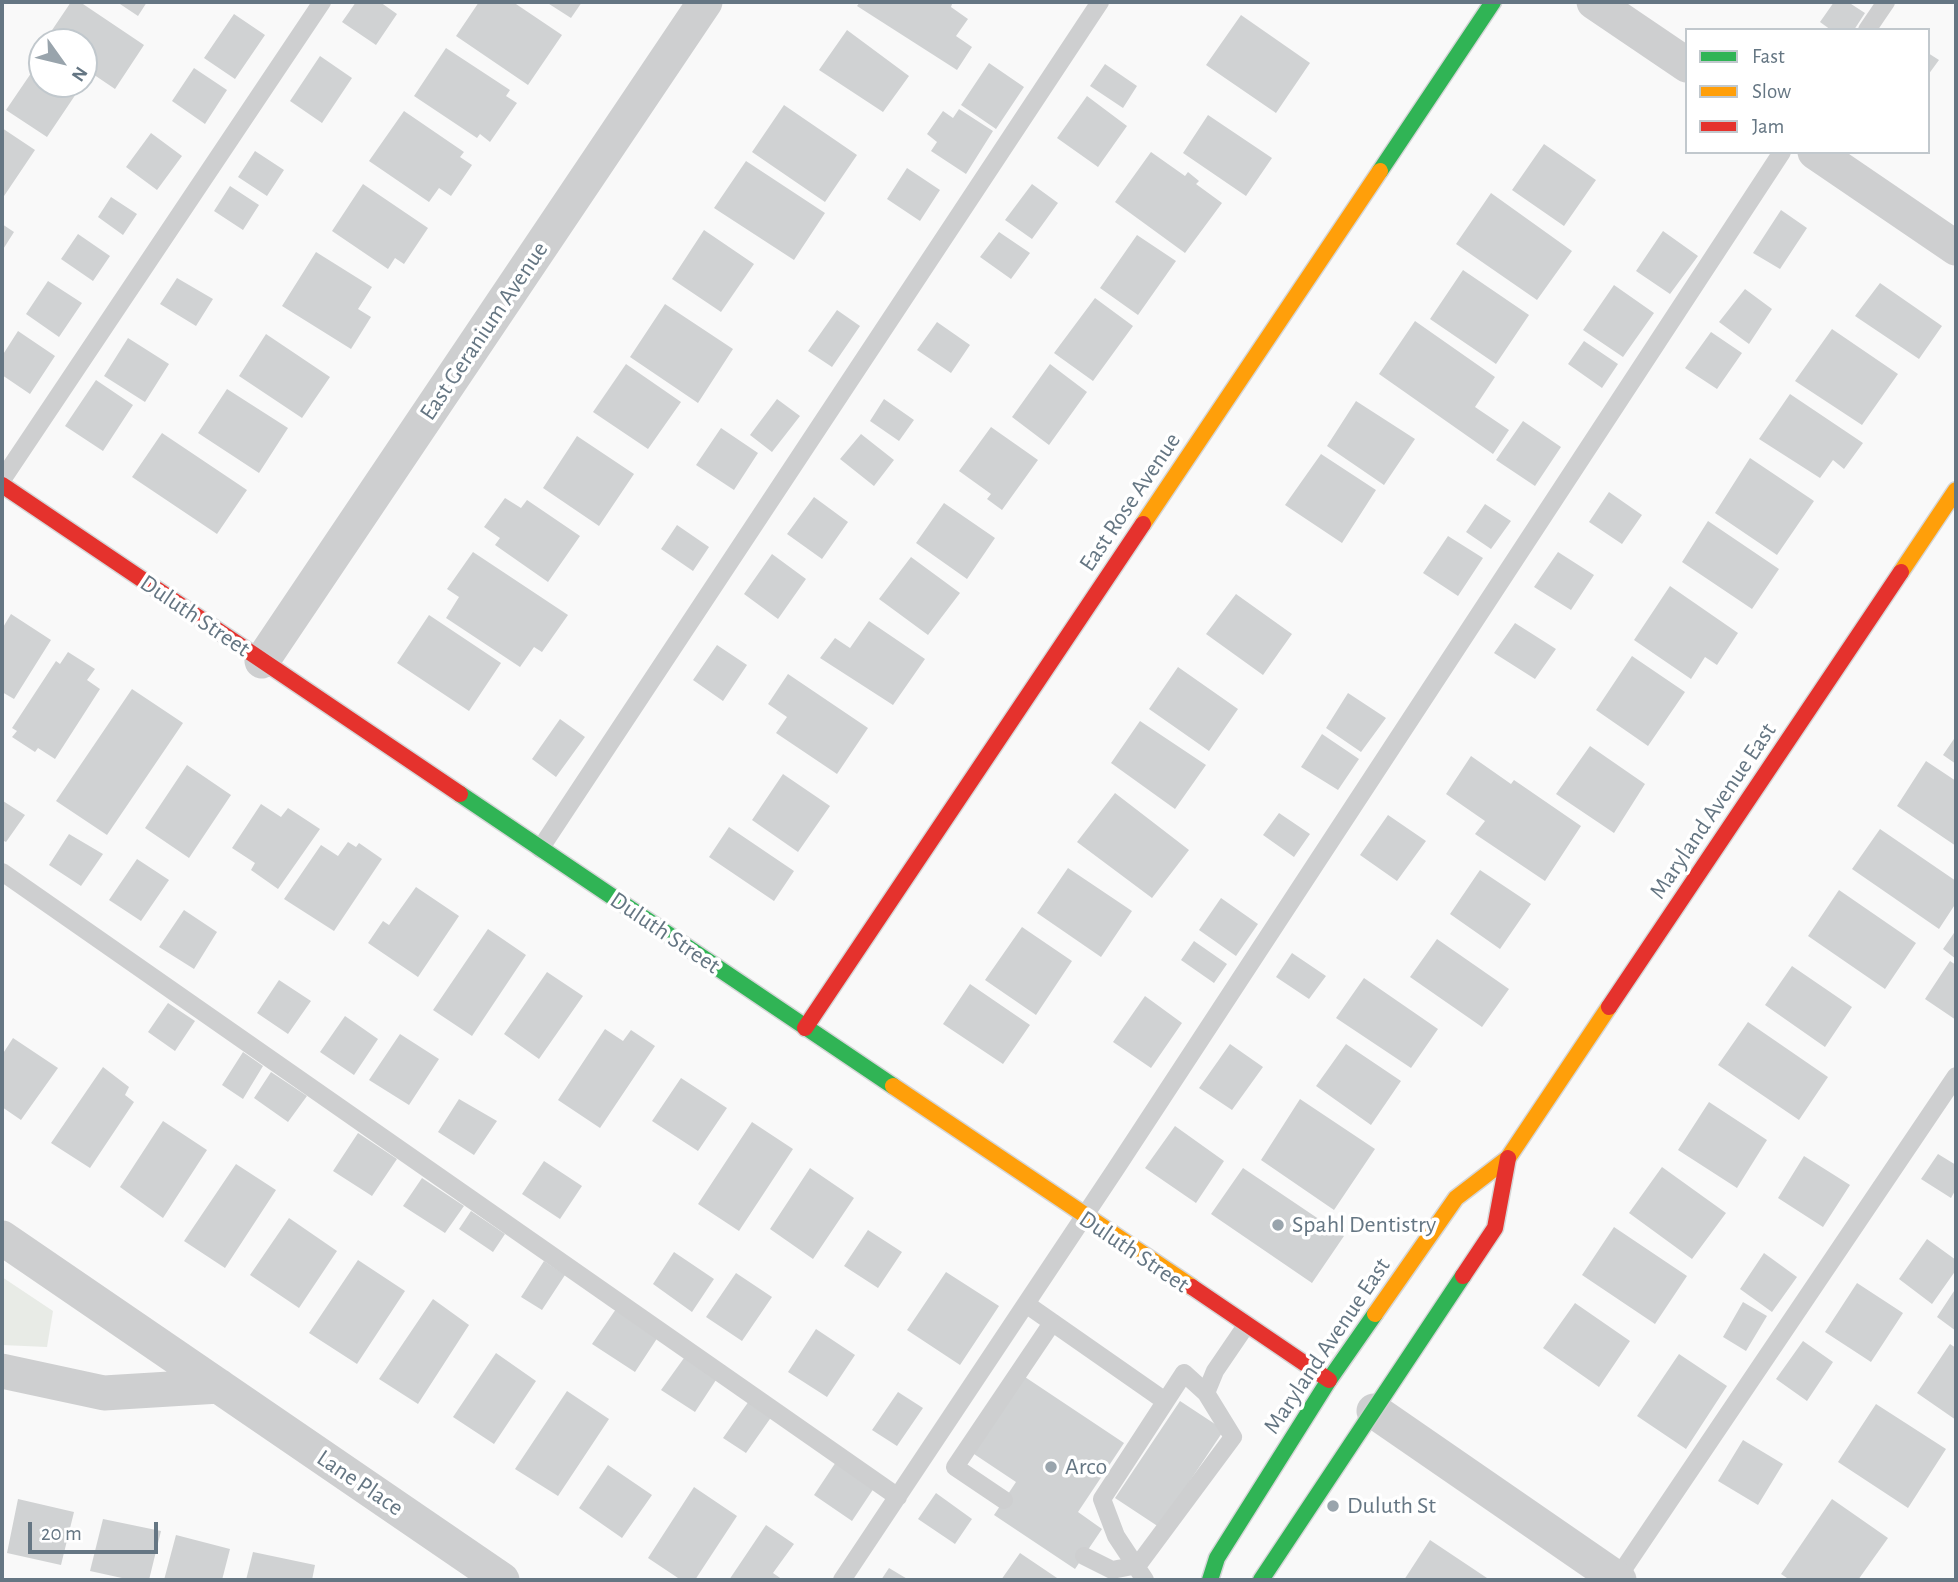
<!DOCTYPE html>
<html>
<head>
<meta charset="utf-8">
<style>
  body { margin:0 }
  #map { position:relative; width:1958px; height:1582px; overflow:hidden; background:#f9f9f9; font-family:"Alegreya Sans",sans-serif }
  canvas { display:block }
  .frame { position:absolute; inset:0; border:4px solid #657683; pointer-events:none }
  .legend { position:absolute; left:1685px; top:28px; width:245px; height:126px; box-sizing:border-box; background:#fff; border:2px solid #c1c8cd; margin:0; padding:9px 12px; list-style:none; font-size:21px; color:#657683 }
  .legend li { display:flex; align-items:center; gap:14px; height:35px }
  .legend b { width:35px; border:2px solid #c1c8cd }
  .north { position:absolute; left:28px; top:28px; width:70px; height:70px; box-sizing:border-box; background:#fff; border:2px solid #c1c8cd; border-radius:50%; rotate:124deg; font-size:19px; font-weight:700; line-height:28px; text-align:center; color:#657683 }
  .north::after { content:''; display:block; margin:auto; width:24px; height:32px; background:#99a4ac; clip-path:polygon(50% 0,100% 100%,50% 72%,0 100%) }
  .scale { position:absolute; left:28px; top:1522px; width:130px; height:32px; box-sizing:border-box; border:4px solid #657683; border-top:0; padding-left:9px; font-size:21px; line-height:24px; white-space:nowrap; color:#657683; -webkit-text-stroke:5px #fff; paint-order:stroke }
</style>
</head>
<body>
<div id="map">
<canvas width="1958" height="1582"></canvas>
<div class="frame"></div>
<ul class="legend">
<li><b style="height:9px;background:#30b455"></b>Fast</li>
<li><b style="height:9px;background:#ff9f0a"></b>Slow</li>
<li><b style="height:9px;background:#e5322d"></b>Jam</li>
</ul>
<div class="north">N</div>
<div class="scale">20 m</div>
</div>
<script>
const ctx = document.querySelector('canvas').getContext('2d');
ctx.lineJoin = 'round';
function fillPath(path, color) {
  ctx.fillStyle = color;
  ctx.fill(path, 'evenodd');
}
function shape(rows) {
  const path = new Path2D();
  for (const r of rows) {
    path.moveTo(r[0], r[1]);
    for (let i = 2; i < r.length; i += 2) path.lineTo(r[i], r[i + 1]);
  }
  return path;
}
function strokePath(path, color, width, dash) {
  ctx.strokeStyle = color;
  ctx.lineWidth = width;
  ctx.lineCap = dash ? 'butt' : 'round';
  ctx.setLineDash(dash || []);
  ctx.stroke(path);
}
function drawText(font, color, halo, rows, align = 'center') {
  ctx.font = font + ' "Alegreya Sans",sans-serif';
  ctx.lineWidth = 7;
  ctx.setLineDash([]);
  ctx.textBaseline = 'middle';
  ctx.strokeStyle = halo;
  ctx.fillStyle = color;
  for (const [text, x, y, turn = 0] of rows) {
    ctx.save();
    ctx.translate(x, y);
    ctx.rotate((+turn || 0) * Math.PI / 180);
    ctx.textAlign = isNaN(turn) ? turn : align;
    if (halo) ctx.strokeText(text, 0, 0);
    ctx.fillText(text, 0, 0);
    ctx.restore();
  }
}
const green = shape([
  [2,1277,53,1311,47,1347,2,1345]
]);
const building = shape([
  [71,2,80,2,144,45,115,89,84,68,84,42,44,42],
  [117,2,147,2,138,16],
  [356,2,380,2,397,14,376,45,342,22],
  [479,2,513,2,562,35,528,85,456,36],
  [546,2,582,2,571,18],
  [860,2,948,2,952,4,951,7,968,19,956,36,972,47,957,70,857,6],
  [1834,2,1848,2,1865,13,1854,30,1831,30,1820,22],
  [234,14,265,35,235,79,204,58],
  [1241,15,1310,63,1276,113,1206,65],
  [847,30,909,76,883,112,819,70],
  [446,48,510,90,506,96,517,103,490,142,480,134,477,138,414,96],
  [1928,53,1939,60,1928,75],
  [320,56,352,78,322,123,290,101],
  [40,60,42,84,75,84,80,88,47,137,6,110],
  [989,63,1024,87,996,129,961,105],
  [1105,64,1137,86,1123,108,1090,86],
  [194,68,227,90,205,124,172,101],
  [1087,96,1127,126,1098,167,1057,138],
  [784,105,857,155,825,202,752,152],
  [959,109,993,131,966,174,931,151,937,142,927,134,943,111,953,118],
  [404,111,464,152,460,157,472,165,451,196,439,188,429,202,369,161],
  [1208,115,1272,158,1246,196,1183,153],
  [2,128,35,150,2,199],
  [151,133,182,156,157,190,126,167],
  [1544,144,1596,180,1564,226,1512,190],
  [255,151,284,170,267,196,238,177],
  [1151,152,1185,176,1188,172,1199,181,1196,184,1222,203,1185,253,1115,202],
  [746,161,825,213,794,260,714,208],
  [907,168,940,190,920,221,887,199],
  [363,184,428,228,404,264,395,258,388,269,332,231],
  [1032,184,1058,203,1032,239,1005,220],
  [230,186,259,205,243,230,214,211],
  [1491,193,1572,251,1537,300,1456,244],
  [111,197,137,214,123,235,98,217],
  [1781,210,1807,228,1780,269,1753,253],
  [2,224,14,232,2,251],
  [704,230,754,264,721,312,672,279],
  [1663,231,1698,256,1670,294,1636,271],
  [999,232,1030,253,1011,279,980,257],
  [78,234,110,256,93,281,61,259],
  [1137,235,1176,261,1138,315,1100,288],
  [316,252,372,287,358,309,371,317,351,349,282,306],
  [1463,270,1529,315,1496,364,1430,319],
  [177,278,213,299,196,326,160,304],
  [48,281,82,303,59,337,26,314],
  [1880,283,1942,326,1919,359,1855,316],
  [1614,285,1654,313,1623,357,1583,330],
  [1745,289,1772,309,1749,344,1719,322],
  [1095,298,1133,326,1093,381,1054,353],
  [665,304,733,349,698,403,630,357],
  [837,310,860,326,832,367,808,351],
  [1415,321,1495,377,1475,407,1509,430,1493,454,1379,374],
  [937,322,970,345,951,373,917,350],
  [1832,329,1898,374,1862,425,1795,381],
  [18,331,55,356,30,394,2,375,2,356],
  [1711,332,1742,353,1717,389,1685,368],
  [266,334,330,377,302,418,239,376],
  [128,338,169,364,145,402,104,376],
  [1584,341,1618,364,1602,388,1568,364],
  [626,364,681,402,648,449,593,412],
  [1050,364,1087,392,1049,445,1012,417],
  [96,380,133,405,103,451,65,426],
  [227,389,288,428,259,473,198,433],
  [1790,394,1863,443,1844,469,1833,460,1820,478,1759,439],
  [777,399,800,416,772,452,750,435],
  [884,399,914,420,899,441,870,421],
  [1356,401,1415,439,1384,485,1327,446],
  [1523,421,1561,447,1535,486,1496,460],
  [991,427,1038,460,1002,510,987,499,991,494,959,471],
  [721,428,758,453,734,490,696,465],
  [162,433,247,490,217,534,132,477],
  [861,434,894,460,874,486,840,459],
  [577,436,634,474,599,526,543,488],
  [1321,454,1376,490,1342,543,1285,505],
  [1750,458,1814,501,1777,555,1715,513],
  [1609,492,1642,515,1622,544,1589,522],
  [814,497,848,522,822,559,787,534],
  [505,498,521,508,527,500,580,536,548,582,495,545,500,538,484,527],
  [944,503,995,538,967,579,916,543],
  [1485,504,1511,521,1491,549,1466,532],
  [1708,521,1779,569,1752,609,1682,562],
  [677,525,709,547,693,571,661,549],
  [1448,536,1483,558,1458,596,1423,573],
  [473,552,568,615,542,652,534,647,520,667,446,618,459,597,447,589],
  [1558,552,1594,575,1571,610,1534,587],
  [772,554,806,579,778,619,744,594],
  [911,557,960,593,928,635,879,599],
  [1670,586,1738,633,1717,665,1705,657,1691,679,1634,640],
  [1236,594,1292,634,1263,675,1206,634],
  [11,614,51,640,14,699,2,692,2,629],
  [429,615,501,663,469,711,397,663],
  [869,621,925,659,893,705,820,658,835,638,850,648],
  [1515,623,1556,649,1535,679,1494,653],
  [717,645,747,665,723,701,693,680],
  [68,652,95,669,87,680,100,689,55,759,38,748,35,752,12,737,17,731,12,728,56,661,60,664],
  [1632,656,1685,692,1648,746,1596,710],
  [1178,667,1238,709,1209,751,1149,709],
  [788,674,868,728,837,774,776,733,787,717,768,704],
  [132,689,183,723,107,835,56,801],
  [1348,693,1386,718,1361,752,1326,728],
  [560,719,585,737,556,777,532,759],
  [1140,721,1206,765,1175,809,1111,763],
  [1322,734,1359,759,1338,790,1301,767],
  [1956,736,1956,764,1943,755],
  [1590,746,1645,784,1614,833,1556,794],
  [1471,756,1511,784,1514,780,1581,826,1545,881,1475,834,1485,821,1446,794],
  [1926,761,1956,781,1956,846,1897,806],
  [187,765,231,795,189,858,145,828],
  [783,774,830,806,798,852,752,820],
  [1115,793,1189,850,1152,898,1077,842],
  [3,801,25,815,6,842,2,840],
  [261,804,281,817,288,808,320,829,278,889,251,870,255,863,232,848],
  [1279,813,1310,834,1294,857,1263,835],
  [1388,815,1426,841,1397,881,1360,855],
  [729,827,794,871,774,901,709,857],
  [1880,829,1956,881,1956,903,1939,929,1852,869],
  [69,834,103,854,81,886,49,865],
  [348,842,356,847,359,843,382,859,334,931,284,899,321,845,338,856],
  [137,859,169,880,141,921,109,900],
  [1068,868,1132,911,1101,957,1037,913],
  [1480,870,1531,904,1500,949,1450,914],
  [416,887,459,916,418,977,368,943,383,921,389,925],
  [1839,890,1916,943,1885,989,1808,936],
  [1221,898,1258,924,1236,956,1199,930],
  [184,910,217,932,194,969,159,947],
  [1022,927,1072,961,1036,1015,985,980],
  [488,929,526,955,472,1036,433,1010],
  [1956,930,1956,959,1943,949],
  [1437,939,1509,989,1482,1027,1410,977],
  [1194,941,1227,964,1214,983,1181,960],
  [1292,953,1326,976,1309,999,1276,977],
  [1950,961,1956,965,1956,1020,1925,999],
  [1792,966,1852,1007,1825,1047,1765,1005],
  [547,972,583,996,539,1059,504,1034],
  [1364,978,1438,1029,1411,1068,1336,1018],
  [279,980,311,1001,288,1034,257,1013],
  [970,984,1030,1025,1003,1064,943,1024],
  [1145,996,1182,1023,1151,1068,1113,1042],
  [168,1003,195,1021,175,1051,148,1032],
  [345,1016,378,1039,354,1075,320,1052],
  [1748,1022,1828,1077,1799,1120,1718,1065],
  [605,1029,623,1041,631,1030,655,1046,600,1128,558,1100],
  [400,1034,439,1059,409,1105,369,1080],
  [13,1038,58,1068,21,1120,2,1107,2,1055],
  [1230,1044,1263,1067,1232,1110,1199,1088],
  [1346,1044,1401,1081,1371,1125,1316,1086],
  [243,1052,263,1066,243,1099,222,1085],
  [103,1067,129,1087,125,1095,134,1102,90,1168,51,1143],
  [271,1072,307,1096,288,1122,254,1098],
  [681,1078,727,1108,698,1151,652,1121],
  [459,1099,497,1121,474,1155,438,1132],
  [1300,1099,1375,1149,1334,1210,1261,1160],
  [1709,1102,1767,1140,1737,1188,1678,1150],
  [163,1121,207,1150,163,1218,120,1187],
  [752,1122,793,1149,739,1231,698,1204],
  [1175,1126,1224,1161,1196,1203,1145,1168],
  [358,1133,397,1159,372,1196,333,1171],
  [1938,1154,1956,1165,1956,1189,1951,1198,1921,1179],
  [1804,1156,1850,1185,1823,1227,1778,1198],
  [544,1161,582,1186,560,1219,522,1194],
  [236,1164,276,1190,225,1268,184,1241],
  [1662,1167,1726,1213,1692,1259,1629,1213],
  [810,1168,854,1198,813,1259,770,1229],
  [1243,1168,1344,1236,1312,1283,1211,1214],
  [422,1178,464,1206,445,1233,403,1206],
  [471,1211,505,1234,493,1252,459,1229],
  [289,1218,337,1251,299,1308,250,1275],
  [1614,1227,1687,1276,1655,1324,1582,1275],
  [868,1230,902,1252,878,1288,844,1266],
  [1927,1239,1956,1260,1956,1270,1932,1304,1899,1279],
  [674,1252,714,1279,692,1312,653,1284],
  [1764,1253,1797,1277,1772,1312,1740,1289],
  [358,1260,405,1291,357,1364,309,1333],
  [544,1261,565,1275,542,1310,521,1297],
  [946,1272,999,1306,960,1365,907,1330],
  [736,1273,772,1297,742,1341,706,1317],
  [1857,1283,1903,1313,1871,1362,1825,1332],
  [1956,1288,1956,1331,1937,1317],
  [433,1299,469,1325,418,1404,379,1379],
  [1743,1302,1767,1316,1746,1351,1723,1337],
  [1575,1303,1630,1341,1599,1387,1543,1348],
  [616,1309,658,1337,635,1372,592,1344],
  [816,1329,855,1355,827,1397,788,1372],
  [1803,1341,1833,1362,1807,1401,1776,1379],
  [1950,1344,1956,1348,1956,1420,1917,1393],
  [496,1353,536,1381,494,1444,453,1417],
  [1679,1354,1727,1386,1686,1449,1637,1416],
  [684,1358,716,1380,695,1412,661,1390],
  [1022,1375,1124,1443,1078,1512,1102,1529,1075,1569,994,1515,1016,1482,971,1452],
  [567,1391,609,1419,558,1496,515,1469],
  [898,1392,923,1408,897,1446,872,1430],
  [749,1401,772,1416,746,1453,723,1438],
  [1180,1401,1224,1430,1159,1527,1115,1498],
  [1876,1404,1946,1449,1908,1508,1838,1462],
  [1743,1440,1783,1464,1758,1505,1718,1481],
  [836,1462,874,1488,852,1521,814,1495],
  [608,1465,652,1495,622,1538,579,1508],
  [694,1487,737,1516,695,1580,681,1580,648,1558],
  [936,1493,972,1519,955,1544,918,1519],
  [18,1499,74,1512,61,1565,7,1553],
  [1832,1499,1888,1538,1858,1580,1790,1580,1781,1574],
  [103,1519,161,1531,149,1580,131,1580,90,1571],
  [766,1525,794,1544,773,1573,783,1580,729,1580],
  [176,1535,230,1549,222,1580,164,1580],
  [1430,1540,1490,1580,1404,1580],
  [253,1552,315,1565,312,1580,246,1580],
  [1020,1553,1060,1580,1001,1580],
  [889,1568,909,1580,881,1580]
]);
const lane = shape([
  [1867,30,1886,2],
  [2,480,322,2],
  [540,849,1100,2],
  [2,872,898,1497],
  [1026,1304,1165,1401],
  [1004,1500,955,1467,1052,1323],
  [1084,1556,1112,1570,1138,1565,1233,1437,1206,1393],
  [842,1580,1115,1170,1782,152],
  [1145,1580,1116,1536,1102,1499,1184,1373,1206,1393,1215,1371,1245,1327],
  [1616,1580,1956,1076]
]);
const street = shape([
  [1594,2,1687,65],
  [1815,152,1956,248],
  [262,661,705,2],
  [2,1238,502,1580],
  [2,1371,104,1393,219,1386],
  [1374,1411,1619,1580]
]);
const fast = shape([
  [1380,171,1493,2],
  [460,794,893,1086],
  [1210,1580,1217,1558,1329,1380,1375,1314],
  [1261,1580,1463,1276]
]);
const slow = shape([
  [1143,524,1380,171],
  [1901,572,1956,490],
  [893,1086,1192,1287],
  [1375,1314,1456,1198,1508,1158,1609,1007]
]);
const jam = shape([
  [2,485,460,794],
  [1609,1007,1901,572],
  [805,1028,1143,524],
  [1463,1276,1495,1228,1508,1158],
  [1192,1287,1329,1380]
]);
const markers = [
  [1278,1225,7,"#99a4ac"],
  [1051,1467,7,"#99a4ac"],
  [1333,1506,7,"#99a4ac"]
];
const streetNames = [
  ["East Geranium Avenue",484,331,-56],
  ["East Rose Avenue",1130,502,-56],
  ["Duluth Street",195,616,34],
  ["Maryland Avenue East",1713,811,-56],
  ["Duluth Street",665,933,34],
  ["Duluth Street",1134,1252,34],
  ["Maryland Avenue East",1327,1346,-56],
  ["Lane Place",360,1483,34]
];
const poiNames = [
  ["Spahl Dentistry",1292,1225],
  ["Arco",1065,1467],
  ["Duluth St",1347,1506]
];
fillPath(green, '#e8ebe6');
fillPath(building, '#d0d2d3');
strokePath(fast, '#d5d6d7', 19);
strokePath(slow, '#d5d6d7', 19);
strokePath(jam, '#d5d6d7', 19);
strokePath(lane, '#cecfd0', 18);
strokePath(street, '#cecfd0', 35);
strokePath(fast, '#30b455', 16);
strokePath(slow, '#ff9f0a', 16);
strokePath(jam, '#e5322d', 16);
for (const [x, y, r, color] of markers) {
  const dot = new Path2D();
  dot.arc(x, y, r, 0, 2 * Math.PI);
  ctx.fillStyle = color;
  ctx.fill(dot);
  strokePath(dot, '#fff', 2.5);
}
drawText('24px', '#657683', '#fff', streetNames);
drawText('24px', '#657683', '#fff', poiNames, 'left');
</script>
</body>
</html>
